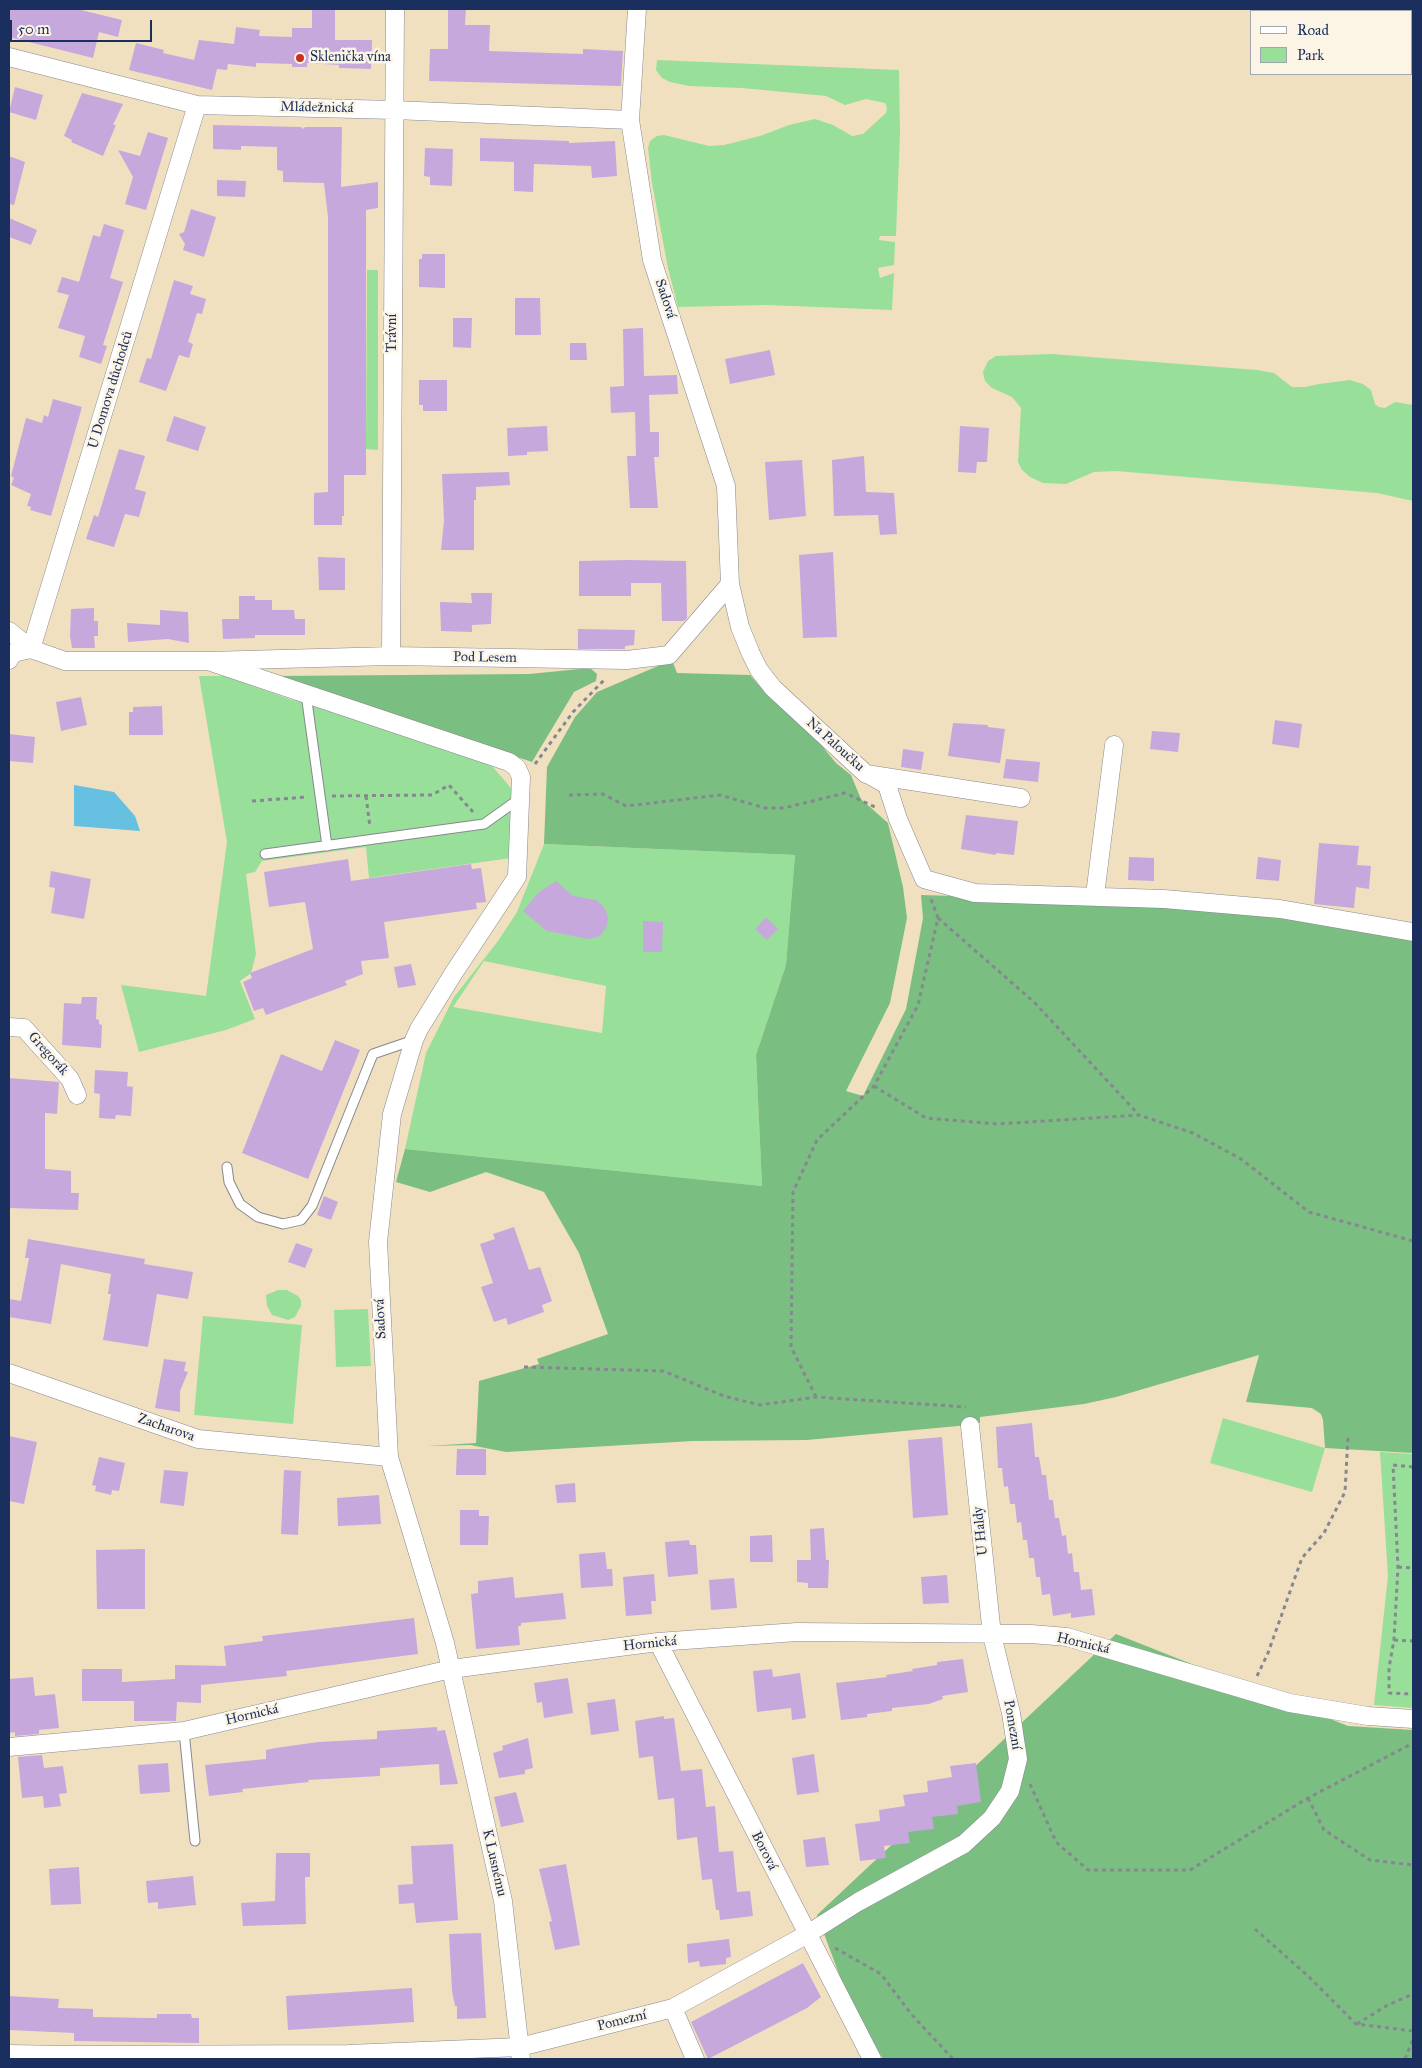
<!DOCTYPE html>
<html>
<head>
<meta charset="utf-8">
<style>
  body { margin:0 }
  #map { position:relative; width:1422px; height:2068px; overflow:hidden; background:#f1e0c0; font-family:"IM FELL Great Primer",serif }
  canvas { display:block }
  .frame { position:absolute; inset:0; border:10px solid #1b2f5e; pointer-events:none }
  .legend { position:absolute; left:1250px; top:10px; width:162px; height:65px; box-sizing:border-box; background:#fcf5e5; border:1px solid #a2a6af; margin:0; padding:6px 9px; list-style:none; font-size:15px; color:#1b2f5e }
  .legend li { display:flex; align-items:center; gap:10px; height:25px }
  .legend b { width:25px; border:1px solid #a2a6af }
  .scale { position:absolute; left:10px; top:20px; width:142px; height:22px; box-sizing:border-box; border:2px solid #1b2f5e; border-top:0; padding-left:6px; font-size:15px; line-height:18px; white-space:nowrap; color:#1b2f5e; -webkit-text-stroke:4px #fcf5e5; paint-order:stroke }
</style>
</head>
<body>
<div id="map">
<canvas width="1422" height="2068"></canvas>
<div class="frame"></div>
<ul class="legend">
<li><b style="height:6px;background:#fff"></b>Road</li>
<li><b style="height:14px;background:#98df99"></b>Park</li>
</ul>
<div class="scale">50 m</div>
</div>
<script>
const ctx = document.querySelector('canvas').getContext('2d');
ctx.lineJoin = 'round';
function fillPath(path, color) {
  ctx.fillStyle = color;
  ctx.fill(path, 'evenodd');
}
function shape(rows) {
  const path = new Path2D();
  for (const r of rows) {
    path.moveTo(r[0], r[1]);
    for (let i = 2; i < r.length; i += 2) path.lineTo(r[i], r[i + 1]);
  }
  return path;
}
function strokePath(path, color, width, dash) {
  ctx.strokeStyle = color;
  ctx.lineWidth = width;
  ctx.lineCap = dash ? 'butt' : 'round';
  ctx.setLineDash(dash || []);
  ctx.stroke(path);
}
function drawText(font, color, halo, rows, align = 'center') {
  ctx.font = font + ' "IM FELL Great Primer",serif';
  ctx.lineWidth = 5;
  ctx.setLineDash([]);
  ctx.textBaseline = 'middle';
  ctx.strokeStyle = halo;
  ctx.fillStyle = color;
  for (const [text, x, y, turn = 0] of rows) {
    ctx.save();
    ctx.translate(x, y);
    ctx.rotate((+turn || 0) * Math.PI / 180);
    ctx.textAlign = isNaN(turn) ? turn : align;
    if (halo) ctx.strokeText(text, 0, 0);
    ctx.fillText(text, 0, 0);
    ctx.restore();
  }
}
const green = shape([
  [657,60,899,70,900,133,896,236,880,236,879,240,895,242,894,265,878,268,880,278,894,273,892,310,767,305,678,307,668,268,652,183,648,148,650,141,657,136,664,135,709,146,724,145,760,136,789,125,815,119,833,125,852,136,863,134,886,113,887,108,885,103,866,99,845,105,826,96,742,88,689,86,670,82,662,78,656,70],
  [367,270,378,270,378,450,366,449],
  [1052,354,1257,370,1274,373,1292,387,1305,387,1319,384,1350,380,1363,384,1371,390,1375,404,1379,407,1385,408,1395,402,1413,405,1413,501,1377,493,1116,471,1094,472,1066,484,1043,483,1030,477,1022,470,1018,462,1021,408,1012,397,992,388,985,381,983,372,988,361,996,356],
  [199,676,225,676,292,700,328,705,492,766,518,796,511,858,369,878,366,847,262,861,255,872,246,874,256,954,251,973,240,981,255,1019,226,1030,139,1052,121,985,206,996,227,842],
  [544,844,795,855,786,965,756,1055,762,1186,405,1149,426,1053,454,997,498,941,517,912],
  [484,961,606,986,602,1033,453,1007],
  [278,1290,287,1290,298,1296,301,1300,301,1306,295,1317,288,1320,272,1315,267,1306,266,1295],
  [368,1309,371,1366,336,1367,334,1310],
  [203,1316,302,1325,293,1424,194,1415],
  [1223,1418,1325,1448,1312,1492,1210,1463],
  [1380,1452,1413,1454,1413,1708,1374,1705,1388,1576]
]);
const forest = shape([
  [672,660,677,673,750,675,771,699,812,734,836,763,851,775,861,799,888,823,903,887,907,918,890,1003,846,1091,863,1096,906,1009,923,918,921,895,1118,901,1226,909,1413,936,1413,1453,1325,1448,1323,1420,1321,1414,1312,1408,1246,1402,1259,1355,1116,1397,1084,1404,980,1417,980,1423,958,1426,807,1440,693,1441,506,1452,470,1445,427,1446,476,1443,479,1381,539,1364,537,1359,608,1334,579,1253,544,1192,486,1172,430,1192,396,1182,405,1149,762,1186,756,1055,786,965,795,855,544,844,547,767,575,717,597,692],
  [590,668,597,674,596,681,574,692,532,762,276,676,529,674],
  [1116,1634,1348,1726,1413,1730,1413,2059,883,2059,848,1998,817,1915]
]);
const water = shape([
  [74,785,114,792,135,816,140,831,74,826]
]);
const building = shape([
  [9,9,77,9,122,20,118,37,99,32,93,58,9,37],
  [312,9,335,9,335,40,372,40,371,69,339,68,339,65,307,63,307,67,292,67,292,64,256,63,256,67,228,64,227,70,217,69,212,90,129,70,136,43,164,50,163,53,194,60,199,40,234,44,236,27,260,30,259,36,292,37,292,28,312,28],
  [448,9,466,9,465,25,490,25,489,51,583,54,583,49,623,51,621,86,429,81,430,49,448,49],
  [15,87,43,95,36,120,9,112],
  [82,93,123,104,113,125,116,125,103,156,71,142,72,140,64,136],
  [213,125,301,127,303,129,305,127,342,127,341,187,378,182,378,208,366,210,366,475,344,475,344,516,342,516,342,525,314,525,314,493,328,492,328,217,324,183,283,182,283,171,277,170,277,147,241,146,241,150,213,149],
  [148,132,168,138,146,210,125,204,133,177,118,150,140,156],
  [480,138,569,141,569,143,615,141,617,176,592,178,591,166,534,164,533,192,514,191,514,162,480,161],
  [425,148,453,149,452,186,430,185,430,177,424,176],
  [9,156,25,162,14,205,9,204],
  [217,180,246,181,245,197,217,196],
  [191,209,216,217,204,257,183,250,185,244,179,234,184,232],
  [9,218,37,230,31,245,9,237],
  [104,224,124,230,110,278,123,282,103,345,107,346,101,364,79,357,85,336,58,328,69,295,57,292,62,277,79,282,93,235,100,237],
  [422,254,445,254,445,288,419,287,419,259,422,259],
  [174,280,193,286,190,294,206,299,202,314,197,313,188,342,193,344,189,358,179,355,166,391,139,382,147,358,151,359],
  [515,298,540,298,541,335,515,335],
  [453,318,472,318,471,348,453,347],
  [643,328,644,376,677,375,678,394,649,395,650,432,659,432,659,457,654,457,658,508,630,508,627,456,636,456,635,412,611,413,610,387,624,386,623,329],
  [570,343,586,343,587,360,570,360],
  [770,350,775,375,730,384,725,359],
  [419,380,447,380,447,411,423,411,423,405,419,405],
  [53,399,82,407,51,516,30,510,31,507,27,506,31,494,11,485,14,478,11,476,26,418,42,423,44,415,48,417],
  [174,416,206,427,198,451,166,441],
  [547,426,548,451,527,452,527,455,508,456,507,428],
  [960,426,989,428,987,462,977,462,976,473,958,472],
  [119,449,145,456,135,489,146,492,139,517,125,514,114,547,86,539,94,515,98,517],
  [864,456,866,492,894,493,897,534,880,535,878,515,834,516,832,460],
  [802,460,806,516,769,520,765,462],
  [509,472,510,485,476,487,476,500,474,500,474,550,441,550,444,521,442,474],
  [833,552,837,637,803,638,799,555],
  [318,557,345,558,345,590,319,590],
  [628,560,686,561,687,618,684,621,662,621,661,583,631,583,631,596,579,596,579,561],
  [471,593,492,593,491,624,472,625,472,632,441,631,440,602,472,603],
  [239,596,255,596,255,600,272,600,272,610,294,610,295,619,305,619,305,635,255,635,255,638,223,639,222,619,239,619],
  [94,608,94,621,98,621,98,636,94,636,95,648,72,648,70,636,71,609],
  [160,610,188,612,189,643,168,639,128,642,127,623,160,625],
  [578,629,635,630,634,645,625,646,625,649,578,649],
  [81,697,87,725,61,731,56,702],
  [162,706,163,735,129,735,129,712,133,712,133,707],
  [1275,720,1302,724,1299,748,1272,744],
  [953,723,988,725,988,727,1005,729,1000,763,948,756],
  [1152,731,1180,733,1178,752,1150,749],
  [9,734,35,737,33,763,9,761],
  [903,749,924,752,921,770,901,767],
  [1006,759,1040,762,1038,782,1003,778],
  [966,815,1018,821,1014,855,996,853,996,855,961,849],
  [1319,843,1359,846,1357,865,1371,866,1369,889,1356,887,1354,908,1314,904],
  [1129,857,1154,858,1154,881,1128,880],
  [1258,857,1281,860,1279,881,1256,879],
  [348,859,351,881,471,864,472,869,481,868,486,902,476,903,477,909,384,922,389,958,361,961,363,974,345,981,347,985,266,1015,263,1008,254,1011,243,982,252,978,250,973,313,949,305,902,269,907,264,872],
  [51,871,91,879,84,919,51,913,55,888,49,887],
  [556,881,573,896,596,900,604,907,608,917,606,928,600,936,589,939,547,931,523,911,539,892],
  [766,917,778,929,767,940,755,929],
  [643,921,663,922,662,952,643,952],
  [411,964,416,985,398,988,394,967],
  [82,997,97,997,96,1019,99,1020,99,1024,102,1025,101,1048,62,1045,64,1003,81,1004],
  [335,1040,360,1050,308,1179,242,1153,281,1054,322,1071],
  [95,1070,128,1072,127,1086,133,1087,131,1116,116,1115,115,1119,99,1118,100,1094,94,1093],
  [9,1078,59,1082,57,1114,45,1113,45,1169,71,1171,71,1193,79,1193,78,1210,9,1208],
  [324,1196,338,1202,331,1220,317,1215],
  [514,1227,529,1270,540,1267,552,1301,542,1305,544,1312,508,1325,506,1318,494,1322,481,1287,493,1283,480,1244,495,1239,493,1234],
  [28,1239,145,1259,144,1264,193,1272,188,1299,157,1294,148,1347,103,1340,111,1294,108,1294,111,1274,61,1264,51,1324,9,1317,9,1299,21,1301,29,1258,25,1258],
  [296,1243,313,1249,305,1268,288,1262],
  [164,1359,186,1362,184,1371,188,1372,180,1391,180,1412,155,1408],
  [1032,1423,1035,1457,1039,1457,1042,1475,1046,1475,1049,1500,1053,1500,1055,1518,1059,1518,1062,1536,1066,1535,1068,1554,1072,1553,1074,1572,1079,1572,1081,1590,1092,1589,1095,1615,1071,1618,1071,1613,1053,1616,1050,1594,1042,1595,1040,1577,1036,1577,1034,1558,1029,1558,1027,1540,1023,1540,1021,1522,1017,1523,1015,1504,1010,1504,1008,1486,1004,1487,1002,1468,998,1468,996,1427],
  [9,1436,37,1442,24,1504,9,1501],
  [942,1437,948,1515,913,1518,908,1440],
  [457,1449,486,1449,486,1475,456,1475],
  [99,1457,125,1463,119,1491,112,1490,111,1495,95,1491,96,1486,92,1485],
  [164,1470,188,1472,184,1506,160,1503],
  [284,1470,301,1471,298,1535,281,1534],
  [575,1483,576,1502,557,1503,555,1485],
  [379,1495,381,1524,338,1526,337,1498],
  [460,1510,479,1510,479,1516,489,1516,488,1545,460,1545],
  [824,1528,826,1560,829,1560,828,1588,808,1588,808,1583,797,1582,797,1560,811,1560,810,1529],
  [772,1535,773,1562,750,1562,750,1536],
  [689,1540,690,1545,696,1545,698,1574,668,1577,665,1542],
  [145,1549,145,1609,97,1609,96,1550],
  [605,1552,607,1569,612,1569,613,1586,581,1588,579,1554],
  [654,1574,656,1601,651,1601,652,1614,626,1616,623,1577],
  [947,1575,949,1603,923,1604,921,1577],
  [513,1577,515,1598,563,1593,566,1619,521,1623,521,1626,518,1626,520,1645,476,1649,471,1594,478,1593,478,1581],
  [734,1578,737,1608,711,1610,709,1580],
  [414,1618,418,1654,286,1671,287,1676,201,1685,201,1703,177,1702,176,1721,134,1721,134,1701,82,1701,82,1669,122,1669,122,1682,175,1679,175,1665,226,1666,224,1646,263,1641,262,1636],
  [963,1659,968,1692,942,1696,943,1699,929,1704,892,1708,892,1711,867,1714,867,1717,841,1720,836,1683,887,1677,886,1675,913,1671,912,1669,937,1665,937,1662],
  [772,1669,773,1677,800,1673,806,1718,792,1720,791,1708,757,1712,753,1671],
  [33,1677,35,1696,55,1694,59,1728,39,1730,39,1734,15,1736,15,1732,9,1733,9,1679],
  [568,1678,573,1713,544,1718,542,1702,537,1703,534,1683],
  [615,1699,619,1731,591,1735,587,1703],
  [664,1716,664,1719,674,1718,681,1771,702,1769,706,1807,715,1806,719,1852,733,1851,737,1892,750,1891,753,1916,720,1920,719,1910,716,1910,712,1879,702,1880,697,1837,677,1840,674,1798,658,1800,653,1756,639,1758,635,1721],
  [437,1727,438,1742,437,1731,445,1730,458,1784,440,1785,439,1764,380,1768,380,1776,308,1780,309,1782,242,1789,243,1792,209,1796,205,1765,266,1759,266,1750,276,1748,318,1742,377,1739,377,1731],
  [528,1738,533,1768,525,1770,525,1774,499,1778,493,1753,503,1750,502,1746],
  [814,1754,819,1792,797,1795,792,1758],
  [42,1755,44,1768,63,1766,67,1793,59,1794,61,1806,44,1808,43,1796,22,1798,18,1757],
  [168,1763,170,1792,140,1794,138,1765],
  [976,1763,981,1802,957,1806,958,1814,932,1817,934,1829,908,1832,910,1843,884,1846,886,1858,860,1861,855,1824,880,1821,879,1810,905,1806,903,1795,928,1792,927,1781,952,1777,950,1766],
  [516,1792,524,1822,501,1827,494,1797],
  [825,1837,829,1865,806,1867,803,1840],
  [453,1844,458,1920,416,1923,414,1903,399,1904,398,1885,413,1884,411,1846],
  [276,1853,310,1853,310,1877,305,1877,306,1924,243,1926,241,1903,275,1901],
  [566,1864,580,1945,555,1950,549,1922,552,1921,539,1869],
  [79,1867,81,1904,51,1905,49,1869],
  [193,1876,196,1905,158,1909,158,1902,148,1903,146,1881],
  [481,1933,486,2018,457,2019,457,2006,455,2006,452,1991,449,1934],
  [729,1939,731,1957,726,1958,726,1964,700,1967,699,1961,688,1963,687,1944],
  [803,1963,821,1997,807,2008,708,2059,691,2022],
  [412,1988,414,2022,288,2030,286,1996],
  [9,1996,59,1999,58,2008,93,2009,93,2017,147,2018,157,2018,157,2014,191,2014,192,2018,199,2018,199,2043,74,2041,74,2033,9,2030]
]);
const path = shape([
  [535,764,573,712,606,678],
  [569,795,603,794,626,806,720,795,765,808,784,808,845,793,875,807],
  [332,796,432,795,449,785,473,812],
  [366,796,370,827],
  [252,801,308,797],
  [938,918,1035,1003,1139,1115],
  [874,1086,926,1118,998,1124,1139,1115,1193,1133,1241,1159,1309,1212,1413,1241],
  [524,1367,663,1371,724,1396,760,1405,816,1397,966,1407],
  [816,1397,791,1347,793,1192,817,1140,874,1086,918,1005,938,918,931,899],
  [1413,1467,1393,1465,1398,1567,1394,1640,1389,1668,1389,1693,1413,1694],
  [1398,1567,1413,1568],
  [1394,1640,1413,1641],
  [1257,1676,1268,1653,1302,1558,1324,1533,1345,1492,1348,1436],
  [1030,1784,1056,1842,1088,1870,1190,1870,1308,1798,1413,1743],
  [1308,1798,1324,1830,1370,1860,1413,1865],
  [1255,1929,1308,1976,1356,2024,1413,2031],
  [835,1948,881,1974,912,2015,953,2059],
  [1357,2024,1386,2006,1413,1994],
  [1405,2059,1413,2039]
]);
const lane = shape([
  [306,694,327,846],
  [265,854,484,824,519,799],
  [227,1167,229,1182,240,1204,258,1217,283,1224,301,1220,312,1206,373,1054,414,1040],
  [184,1731,195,1841]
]);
const street = shape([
  [637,9,630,120,652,260,726,486,730,584,740,627,751,654,759,670,773,688,866,774,1021,798],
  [9,57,197,105,394,110,630,120],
  [9,631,31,649,65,661,208,661,391,656,627,660,669,655,730,584],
  [31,649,197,105],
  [391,656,395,9],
  [9,660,13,653,31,649],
  [208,661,509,762,517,768,521,777,517,877,453,974,419,1029,414,1040,392,1114,378,1242,389,1457,445,1643,503,1901,521,2059],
  [871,776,887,785,898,819,924,879,975,893,1164,899,1280,909,1413,932],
  [1095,895,1114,745],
  [9,1027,24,1028,70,1079,77,1095],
  [9,1373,198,1439,389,1457],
  [658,1642,872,2059],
  [9,1747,184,1731,451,1669,658,1642,797,1632,1031,1634,1067,1637,1290,1703,1368,1716,1413,1719],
  [673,2008,695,2059],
  [9,2054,68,2055,348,2054,520,2047,673,2008,806,1935,858,1902,964,1844,992,1818,1010,1791,1018,1759,1011,1713,992,1635,970,1426]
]);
const markers = [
  [300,58,5,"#c8321e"]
];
const poiNames = [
  ["Sklenička vína",310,58]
];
const streetNames = [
  ["Mládežnická",317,108,1],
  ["Sadová",665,299,72],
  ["Trávní",393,333,-90],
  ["U Domova důchodců",111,390,-73],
  ["Pod Lesem",485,658,1],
  ["Na Paloučku",835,745,42],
  ["Gregorák",48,1054,48],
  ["Sadová",381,1319,-93],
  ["Zacharova",166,1428,19],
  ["U Haldy",981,1531,-96],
  ["Hornická",650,1644,-6],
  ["Hornická",1083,1644,13],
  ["Hornická",252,1715,-13],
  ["Pomezní",1012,1725,80],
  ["Borová",764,1851,63],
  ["K Lusnému",494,1863,77],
  ["Pomezní",622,2021,-14]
];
fillPath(green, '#98df99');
fillPath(forest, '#7abe81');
fillPath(water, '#65c0e2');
fillPath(building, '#c6a8dd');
strokePath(lane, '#86888f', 11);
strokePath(street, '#86888f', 19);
strokePath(path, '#86888f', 3, [4, 4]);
strokePath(lane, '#fff', 9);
strokePath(street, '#fff', 18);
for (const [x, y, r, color] of markers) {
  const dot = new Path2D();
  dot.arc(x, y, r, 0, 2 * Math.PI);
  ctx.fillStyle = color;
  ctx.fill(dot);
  strokePath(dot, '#fcf5e5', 2);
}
drawText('14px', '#1b2f5e', '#fcf5e5', poiNames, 'left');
drawText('14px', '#1b2f5e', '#fcf5e5', streetNames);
</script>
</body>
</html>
